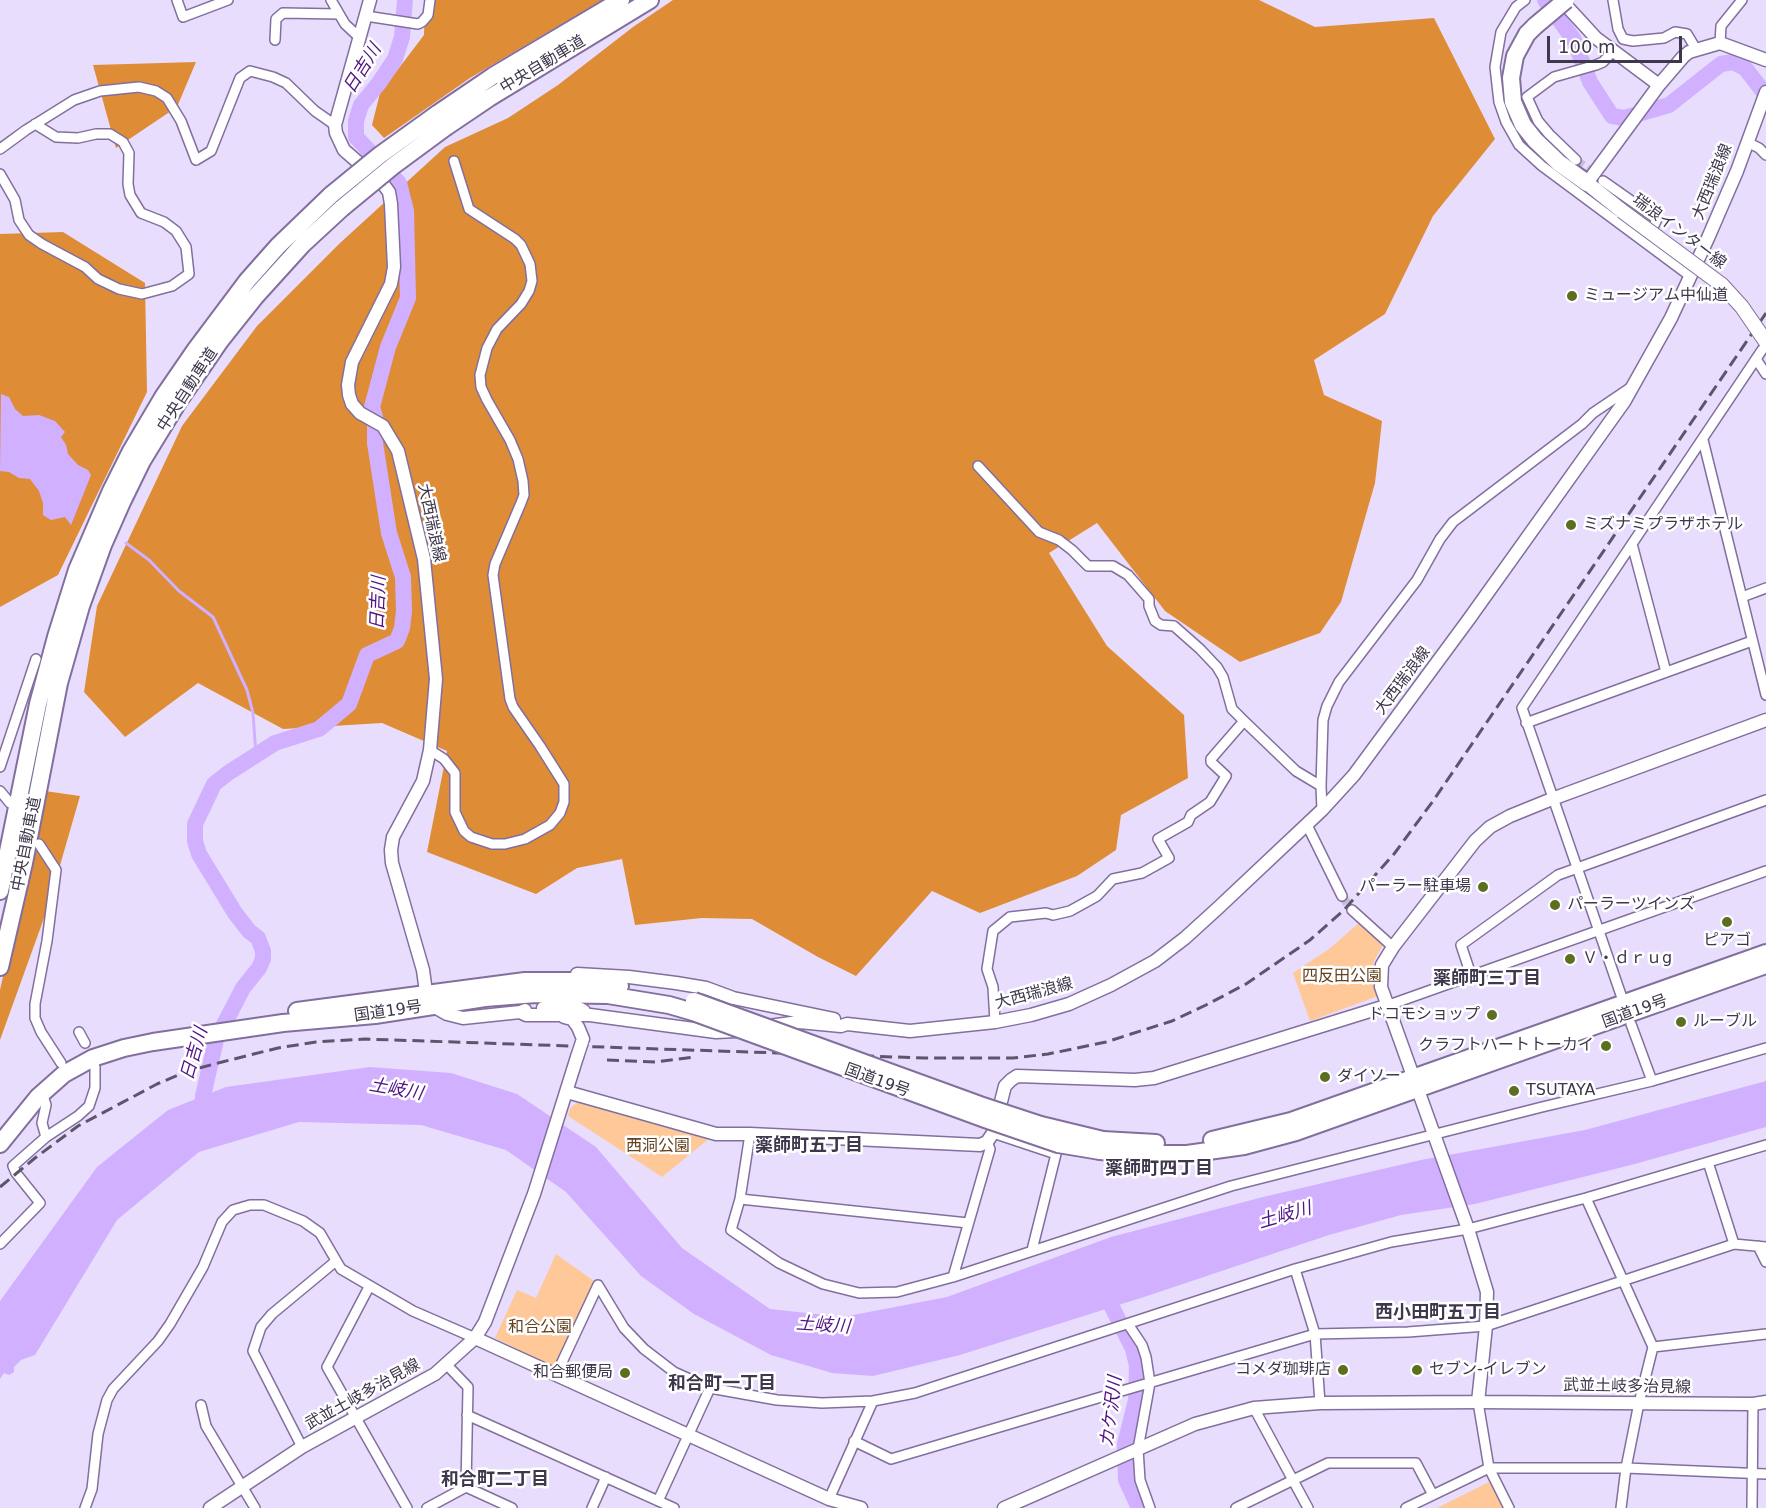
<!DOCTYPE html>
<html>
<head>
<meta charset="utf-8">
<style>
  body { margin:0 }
  #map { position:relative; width:1766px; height:1508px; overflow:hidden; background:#e9ddfd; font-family:"DejaVu Sans",sans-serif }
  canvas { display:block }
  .scale { position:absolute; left:1547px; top:36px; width:135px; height:27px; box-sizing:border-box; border:3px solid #3f374c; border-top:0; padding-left:8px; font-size:18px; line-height:21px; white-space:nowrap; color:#3f374c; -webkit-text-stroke:4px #fff; paint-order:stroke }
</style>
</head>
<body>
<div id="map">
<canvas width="1766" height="1508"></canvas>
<div class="scale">100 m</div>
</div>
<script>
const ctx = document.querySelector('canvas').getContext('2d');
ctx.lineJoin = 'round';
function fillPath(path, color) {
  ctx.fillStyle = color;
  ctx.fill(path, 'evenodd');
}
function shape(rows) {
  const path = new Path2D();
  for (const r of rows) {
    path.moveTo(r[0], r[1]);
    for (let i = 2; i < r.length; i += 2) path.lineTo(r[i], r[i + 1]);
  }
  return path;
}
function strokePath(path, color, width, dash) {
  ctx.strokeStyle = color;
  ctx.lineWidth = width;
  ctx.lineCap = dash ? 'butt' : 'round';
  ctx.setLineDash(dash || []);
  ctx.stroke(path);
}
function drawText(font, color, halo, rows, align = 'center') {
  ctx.font = font + ' "DejaVu Sans","Noto Sans JP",sans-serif';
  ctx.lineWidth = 5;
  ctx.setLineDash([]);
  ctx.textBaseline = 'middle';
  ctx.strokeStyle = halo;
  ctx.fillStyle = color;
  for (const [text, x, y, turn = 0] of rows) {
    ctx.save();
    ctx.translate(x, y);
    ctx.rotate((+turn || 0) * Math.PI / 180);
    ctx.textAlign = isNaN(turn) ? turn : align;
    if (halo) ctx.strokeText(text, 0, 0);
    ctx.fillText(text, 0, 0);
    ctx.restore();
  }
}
const green = shape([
  [1359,923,1384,943,1374,961,1373,974,1378,996,1310,1021,1293,973,1329,949],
  [579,1101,710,1138,662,1177,568,1116,570,1108],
  [556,1254,594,1281,555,1368,495,1338,517,1290,536,1298],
  [1491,1481,1504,1508,1437,1508]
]);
const forest = shape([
  [425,0,602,0,470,78,384,138,372,125,380,93,424,35],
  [673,0,1259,0,1315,27,1434,18,1495,139,1433,216,1385,314,1314,360,1324,395,1382,421,1375,483,1341,602,1320,633,1240,662,1165,611,1097,523,1049,553,1107,646,1184,715,1188,778,1121,815,1116,850,1077,876,980,913,932,891,856,976,818,957,752,919,702,918,635,925,622,859,577,868,536,894,427,852,447,751,382,723,283,729,198,683,125,737,84,692,97,606,182,426,257,326,339,244,445,147,508,118,558,85,633,27],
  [196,62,177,107,116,148,93,65],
  [63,232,145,283,147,392,58,575,0,607,0,234],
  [45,791,80,796,48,907,0,1040,0,990]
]);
const water = shape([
  [1,394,9,397,15,409,23,416,39,415,55,421,65,432,61,437,66,445,68,454,78,465,88,470,91,475,71,525,65,517,51,520,43,515,43,503,39,491,30,479,19,478,9,472,0,471],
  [370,1067,451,1073,517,1094,596,1147,682,1248,770,1309,843,1317,947,1297,1111,1237,1263,1197,1421,1160,1585,1130,1766,1081,1766,1127,1635,1164,1475,1204,1401,1215,1329,1235,1144,1297,960,1355,873,1376,832,1373,771,1355,694,1314,641,1276,566,1192,506,1150,421,1125,299,1122,199,1152,117,1220,35,1355,21,1360,14,1367,14,1372,9,1375,4,1373,0,1379,0,1301,97,1167,168,1110,226,1087]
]);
const stream = shape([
  [126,543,149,560,179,591,213,617,247,690,253,713,256,755]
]);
const river = shape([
  [1545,0,1574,40,1590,82,1612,116,1624,118,1669,105,1721,64,1733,62,1745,68,1766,95],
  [202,1118,203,1096,216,1040,243,988,259,968,263,959,263,951,258,938,249,931,235,913,199,854,195,841,195,824,214,784,228,773,275,743,319,729,349,704,367,655,397,641,402,628,404,611,403,577,389,533,375,443,375,417,372,407,388,347,408,298,406,211,399,183,356,137,356,121,361,105,379,83,395,59,402,37,405,0],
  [1103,1289,1133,1349,1137,1366,1136,1400,1125,1444,1126,1480,1139,1508]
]);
const streetTunnel = shape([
  [1576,160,1598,177],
  [1342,896,1352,910]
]);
const street = shape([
  [177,0,183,17,228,0],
  [331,0,345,24,360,38],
  [1525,0,1516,7,1501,32,1495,67,1499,102,1506,122,1519,145,1542,166,1690,276],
  [1613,0,1618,29,1623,39,1633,41,1664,38,1675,32,1687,34,1696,49],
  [366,16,418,24,422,22,428,15,430,0],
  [275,40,276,19,283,13,338,14],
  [1720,43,1721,26,1742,0],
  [1747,142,1759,148,1766,155],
  [0,149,26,130,74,100,100,91,139,87,156,91,167,98,181,121,196,160,211,151,240,78,250,71,273,77,286,83,315,111,335,125],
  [1576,160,1549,134,1538,121,1527,97,1554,77,1596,65,1603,62,1614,50],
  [0,174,15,200,19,220,29,235,42,244,85,267,98,279,119,289,142,294,172,286,189,274,186,247,176,231,164,222,141,213,130,195,128,184,129,153,123,142,110,134,96,134,78,138,56,137,35,124],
  [1603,181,1657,219,1649,236],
  [1756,359,1766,374],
  [1703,440,1766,695],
  [978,466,1039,532,1059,540,1072,550,1088,566,1113,566,1128,575,1149,599,1149,606,1155,621,1161,625,1174,626,1200,649,1217,667,1223,677,1232,709,1244,721,1296,771,1321,786,1322,810],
  [1632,544,1666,672],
  [1742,597,1766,588],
  [1526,723,1752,641],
  [430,750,444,759,455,773,455,812,464,831,471,837,492,844,505,844,525,839,550,825,560,813,564,802,564,784,540,746,513,707,510,699,493,575,495,564,521,503,524,495,523,481,518,459,510,440,487,400,481,387,480,375,487,348,497,329,521,304,529,291,532,281,530,264,521,245,515,239,469,209,454,161],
  [0,767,36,659],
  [1321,786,1323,720,1327,706,1339,682,1417,580,1440,539,1453,522,1582,424,1593,413,1630,388],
  [0,791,10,803],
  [1307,825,1342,896],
  [39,844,56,870,47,941,35,1004,35,1018,41,1032,61,1063],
  [1352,910,1393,947],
  [1471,975,1461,945,1558,875,1766,800],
  [1621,995,1522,708,1766,344],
  [1389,1005,1766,871],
  [995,1022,993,987,987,969,993,931,1010,917,1046,913,1053,915,1070,911,1097,896,1113,879,1142,873,1169,858,1158,839,1188,822,1191,815,1210,802,1226,776,1211,762,1211,759,1244,721],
  [1631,1024,1652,1081],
  [79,1032,85,1043],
  [993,1133,1056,1154,1032,1250],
  [750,1134,740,1199,731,1230,779,1263,823,1284,859,1293,897,1292,953,1277,1231,1186,1542,1107,1652,1081,1766,1048],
  [46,1137,78,1116,89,1106,95,1088,95,1067],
  [1708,1162,1734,1244],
  [1586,1198,1653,1347,1639,1403,1626,1468,1621,1508],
  [740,1199,968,1223],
  [0,1244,40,1203,16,1173,13,1166,46,1137,42,1123,46,1105,44,1099,40,1095],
  [1758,1246,1766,1262],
  [1295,1269,1315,1334,1320,1403],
  [953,1277,990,1149,987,1142],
  [369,1287,327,1367,407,1508],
  [1128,1324,1142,1345,1146,1357,1150,1383,1138,1449,1140,1480,1150,1508],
  [1653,1347,1766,1334],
  [446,1364,468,1387,466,1487],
  [556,1375,598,1285,624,1328,644,1349,674,1372,710,1388,777,1400,822,1403,873,1401,915,1393,1295,1269,1391,1242,1468,1229,1586,1198,1766,1145],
  [1478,1402,1489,1468,1509,1508],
  [201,1405,206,1426,255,1508],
  [1254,1408,1308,1508],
  [467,1415,674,1508],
  [854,1441,891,1459,1315,1334,1408,1332,1486,1326,1734,1244,1766,1247],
  [302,1447,253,1351,261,1327,272,1314,336,1261],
  [466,1487,512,1508],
  [829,1499,873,1401],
  [658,1501,710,1388],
  [85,1508,92,1489,98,1434,107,1400,113,1389,158,1341,170,1324,203,1267,222,1222,233,1210,250,1205,264,1205,303,1221,320,1233,341,1269,413,1311,475,1338],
  [427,1508,466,1487],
  [592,1508,606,1477],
  [1236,1508,1328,1463,1416,1463,1433,1495],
  [1406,1508,1489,1468,1626,1468,1766,1474],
  [1752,1508,1753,1404]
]);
const secondary = shape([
  [370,0,335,125,336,133,344,150,383,184,389,192,391,204,394,267,391,284,352,362,348,385,349,395,352,404,360,413,383,426,398,451,424,559,436,679,430,750,423,781,393,837,391,850,392,863,423,970,426,992,433,1006,447,1014,463,1018,520,1012,525,1010],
  [1561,0,1596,38,1659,85],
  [1587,183,1659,85,1683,57,1689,52,1720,43,1766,60],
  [577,974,629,977,676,983,706,988,733,998,834,1019],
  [543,1008,564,1006,577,1007,584,1011],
  [520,1012,526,1015,590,1015,716,1032,736,1031],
  [564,1017,572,1019,578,1027,583,1039],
  [769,1026,799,1022,841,1026,847,1024,910,1031,995,1022,1031,1015,1069,1004,1111,985,1155,961,1185,938,1218,908,1322,810,1354,775,1469,619,1624,402,1671,318,1708,238,1737,171,1766,92],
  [567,1092,716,1134,750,1134,980,1145,987,1142,993,1133,1005,1086,1011,1080,1017,1076,1135,1080,1154,1078,1389,1005],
  [475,1338,485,1322,534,1194,577,1057],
  [1478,1402,1486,1326,1487,1292,1468,1229,1381,987,1382,965,1393,947,1475,841,1490,827,1510,816,1552,799,1766,720],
  [210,1508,302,1447,435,1374,475,1338,829,1499,861,1508],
  [1004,1508,1195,1424,1254,1408,1320,1403,1478,1402,1753,1404,1766,1402]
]);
const primary = shape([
  [1587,183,1622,211]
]);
const highway = shape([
  [1535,26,1527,34,1515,56,1511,78,1513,102,1523,125,1535,140,1559,163,1587,183],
  [437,114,493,76,621,0],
  [446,127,489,98,650,0],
  [0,891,38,704,56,637,77,570,111,491,131,451,163,397,196,349,247,281,278,246,331,195],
  [0,967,24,863,59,683,81,606,103,545,122,502,142,461,178,402,220,341,255,297,303,244,342,208],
  [297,1011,525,981,571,981,620,986],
  [1103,1140,1156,1143],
  [1212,1140,1291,1121,1766,953],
  [0,1144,38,1097,64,1074,93,1058,124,1048,153,1042,283,1023,375,1015,485,998,536,994,608,995,669,1005,693,1012],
  [1100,1151,1138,1154,1187,1154,1244,1146,1296,1132,1766,965]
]);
const rail = shape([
  [607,1060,656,1062,694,1057],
  [0,1187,35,1158,78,1126,157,1084,188,1071,222,1062,278,1048,316,1042,365,1039,925,1058,1013,1058,1048,1054,1106,1042,1172,1021,1206,1005,1246,984,1310,940,1343,911,1394,854,1433,801,1766,313]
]);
const secondaryBridge = shape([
  [577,1057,582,1042]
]);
const primaryBridge = shape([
  [1622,211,1722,285,1742,307,1766,342]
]);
const highwayBridge = shape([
  [1535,26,1566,0],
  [331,195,380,155,437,114],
  [342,208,393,166,446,127],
  [694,1001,980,1105,1041,1125,1103,1140],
  [693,1012,985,1119,1058,1144,1100,1151]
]);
const markers = [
  [1572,296,6,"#5b6f1e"],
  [1571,525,6,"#5b6f1e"],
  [1483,887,6,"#5b6f1e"],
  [1555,905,6,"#5b6f1e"],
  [1727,922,6,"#5b6f1e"],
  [1570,959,6,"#5b6f1e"],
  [1492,1015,6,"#5b6f1e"],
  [1681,1022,6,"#5b6f1e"],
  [1606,1046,6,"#5b6f1e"],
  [1325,1077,6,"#5b6f1e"],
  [1514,1091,6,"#5b6f1e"],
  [1343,1370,6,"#5b6f1e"],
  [1417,1370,6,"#5b6f1e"],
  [625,1373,6,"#5b6f1e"]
];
const streetNames = [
  ["中央自動車道",543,65,-31],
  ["大西瑞浪線",1713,182,-68],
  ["瑞浪インター線",1679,232,37],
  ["中央自動車道",188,390,-57],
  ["大西瑞浪線",431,523,78],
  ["大西瑞浪線",1403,681,-53],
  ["中央自動車道",27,844,-79],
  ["大西瑞浪線",1034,994,-15],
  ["国道19号",388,1012,-8],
  ["国道19号",1635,1012,-20],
  ["国道19号",877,1081,20],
  ["武並土岐多治見線",1627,1387,1],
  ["武並土岐多治見線",363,1395,-29]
];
const poiNames = [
  ["ミュージアム中仙道",1584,296],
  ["ミズナミプラザホテル",1583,525],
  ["パーラー駐車場",1471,887,"right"],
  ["パーラーツインズ",1567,905],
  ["ピアゴ",1727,941,"center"],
  ["Ｖ・ｄｒｕg",1582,959],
  ["ドコモショップ",1480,1015,"right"],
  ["ルーブル",1693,1022],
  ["クラフトハートトーカイ",1594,1046,"right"],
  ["ダイソー",1337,1077],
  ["TSUTAYA",1526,1091],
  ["コメダ珈琲店",1331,1370,"right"],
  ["セブン-イレブン",1429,1370],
  ["和合郵便局",613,1373,"right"]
];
const parkNames = [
  ["四反田公園",1342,977],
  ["西洞公園",658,1147],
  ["和合公園",540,1328]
];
const waterNames = [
  ["日吉川",363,69,-58],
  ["日吉川",379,603,-88],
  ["日吉川",195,1054,-74],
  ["土岐川",396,1090,10],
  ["土岐川",1285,1216,-16],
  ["土岐川",823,1326,4],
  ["カケ沢川",1112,1412,-83]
];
const neighbourhoodNames = [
  ["薬師町三丁目",1487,979],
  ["薬師町五丁目",809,1146],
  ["薬師町四丁目",1159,1169],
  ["西小田町五丁目",1438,1313],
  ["和合町一丁目",722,1384],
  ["和合町二丁目",495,1480]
];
fillPath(green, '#fec898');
fillPath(forest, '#df8c36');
fillPath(water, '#d1b1ff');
strokePath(stream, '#d1b1ff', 3);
strokePath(river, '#d1b1ff', 16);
strokePath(streetTunnel, '#c7bcda', 9, [9, 4.5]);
strokePath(street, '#826f9e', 12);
strokePath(secondary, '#826f9e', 15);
strokePath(primary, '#826f9e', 16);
strokePath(highway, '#826f9e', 20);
strokePath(street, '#fff', 9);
strokePath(secondary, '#fff', 12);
strokePath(primary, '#fff', 14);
strokePath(highway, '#fff', 16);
strokePath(rail, '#5e556c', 3, [12, 6]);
strokePath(secondaryBridge, '#826f9e', 15, []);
strokePath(primaryBridge, '#826f9e', 16, []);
strokePath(highwayBridge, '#826f9e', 20, []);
strokePath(secondaryBridge, '#fff', 12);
strokePath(primaryBridge, '#fff', 14);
strokePath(highwayBridge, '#fff', 16);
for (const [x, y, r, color] of markers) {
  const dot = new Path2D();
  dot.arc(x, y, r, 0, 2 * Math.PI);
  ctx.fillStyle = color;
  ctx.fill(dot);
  strokePath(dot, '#fff', 2);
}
drawText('16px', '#3f374c', '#fff', streetNames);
drawText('16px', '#3f374c', '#fff', poiNames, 'left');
drawText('16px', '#644120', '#fff', parkNames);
drawText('italic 18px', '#511485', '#fff', waterNames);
drawText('bold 18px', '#3f374c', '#fff', neighbourhoodNames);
</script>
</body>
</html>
